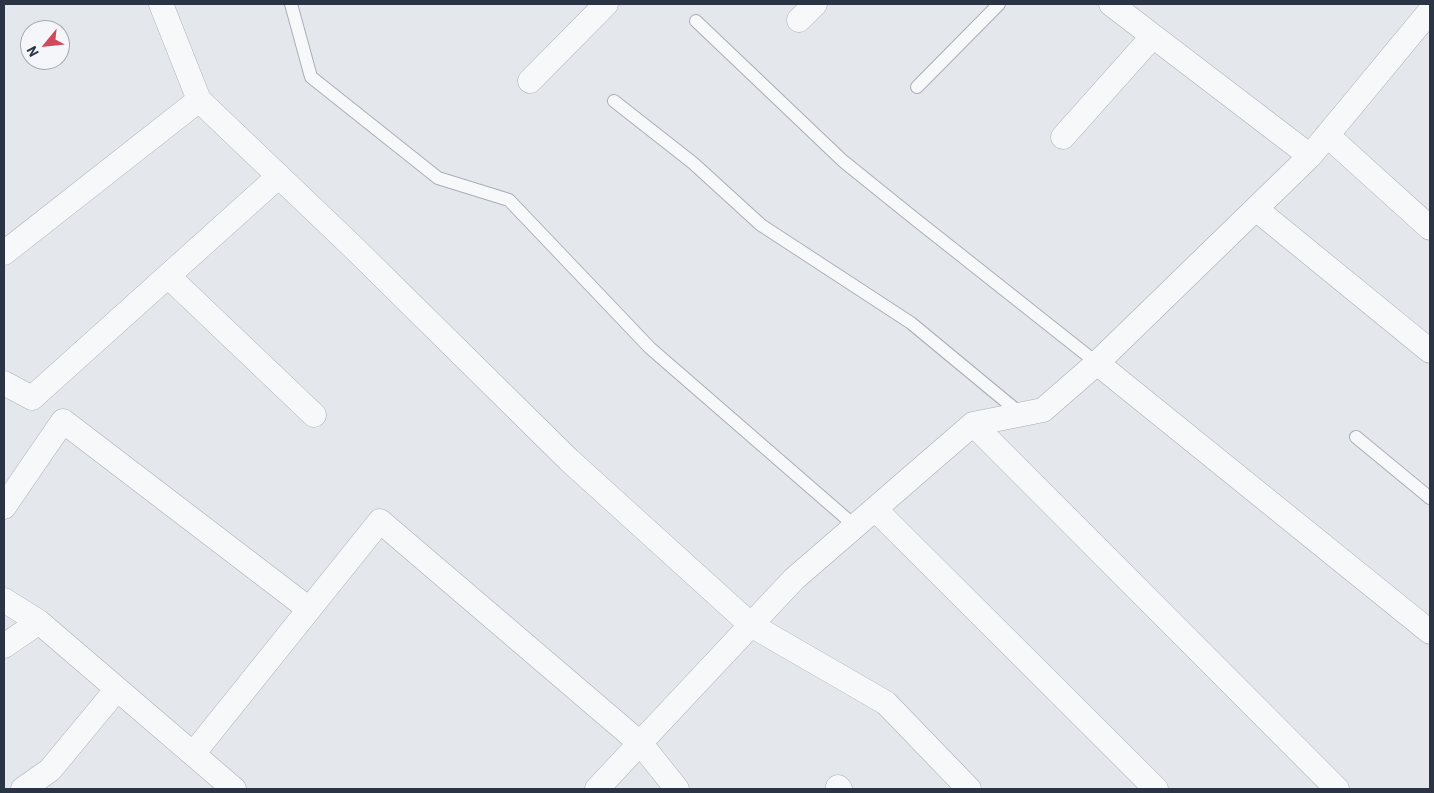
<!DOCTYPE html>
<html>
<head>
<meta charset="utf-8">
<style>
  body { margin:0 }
  #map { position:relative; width:1434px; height:793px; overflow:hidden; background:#e4e7ec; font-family:Barlow,sans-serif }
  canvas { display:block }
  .frame { position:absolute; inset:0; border:5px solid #2b3445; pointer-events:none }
  .north { position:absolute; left:20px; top:20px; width:50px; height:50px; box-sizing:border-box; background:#f4f6f9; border:1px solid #a4a8b1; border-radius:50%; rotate:242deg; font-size:14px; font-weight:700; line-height:20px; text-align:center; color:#2b3445 }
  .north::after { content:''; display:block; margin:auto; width:18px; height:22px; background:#d1495b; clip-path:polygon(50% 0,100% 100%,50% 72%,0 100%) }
</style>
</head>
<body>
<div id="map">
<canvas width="1434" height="793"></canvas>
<div class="frame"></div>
<div class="north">N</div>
</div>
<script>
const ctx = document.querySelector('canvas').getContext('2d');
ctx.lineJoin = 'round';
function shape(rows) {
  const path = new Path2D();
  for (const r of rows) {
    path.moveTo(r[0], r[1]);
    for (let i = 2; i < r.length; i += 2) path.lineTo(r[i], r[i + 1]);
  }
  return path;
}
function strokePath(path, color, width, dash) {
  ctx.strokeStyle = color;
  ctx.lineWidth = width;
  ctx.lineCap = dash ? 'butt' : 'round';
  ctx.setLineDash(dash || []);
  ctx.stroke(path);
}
const lane = shape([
  [291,4,311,77,438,178,509,200,650,348,855,526],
  [696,21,843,161,910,215,1097,363],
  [917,87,999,4],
  [614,101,693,163,761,225,911,323,1021,414],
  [1356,437,1430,498]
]);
const street = shape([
  [161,4,199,100,353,247,569,460,751,625,886,703,969,789],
  [1111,4,1310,156],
  [799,20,815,4],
  [530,81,606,4],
  [1327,135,1430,228],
  [1063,137,1153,36],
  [1256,209,1430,351],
  [4,253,199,100],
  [168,276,314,415],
  [1097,363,1310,156,1430,11],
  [4,383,32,398,279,176],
  [973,424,1337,789],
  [4,507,63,421,309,609],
  [875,509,1156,789],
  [4,600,39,622,234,789],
  [4,646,39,622],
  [193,754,380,521,641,744,677,789],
  [838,787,840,789],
  [23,789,50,770,117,689],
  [597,789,794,579,973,424,1043,410,1097,363,1430,632]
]);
strokePath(lane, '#a9aeb7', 14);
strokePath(street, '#a9aeb7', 25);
strokePath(lane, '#f7f8fa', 12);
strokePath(street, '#f7f8fa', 24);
</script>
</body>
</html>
